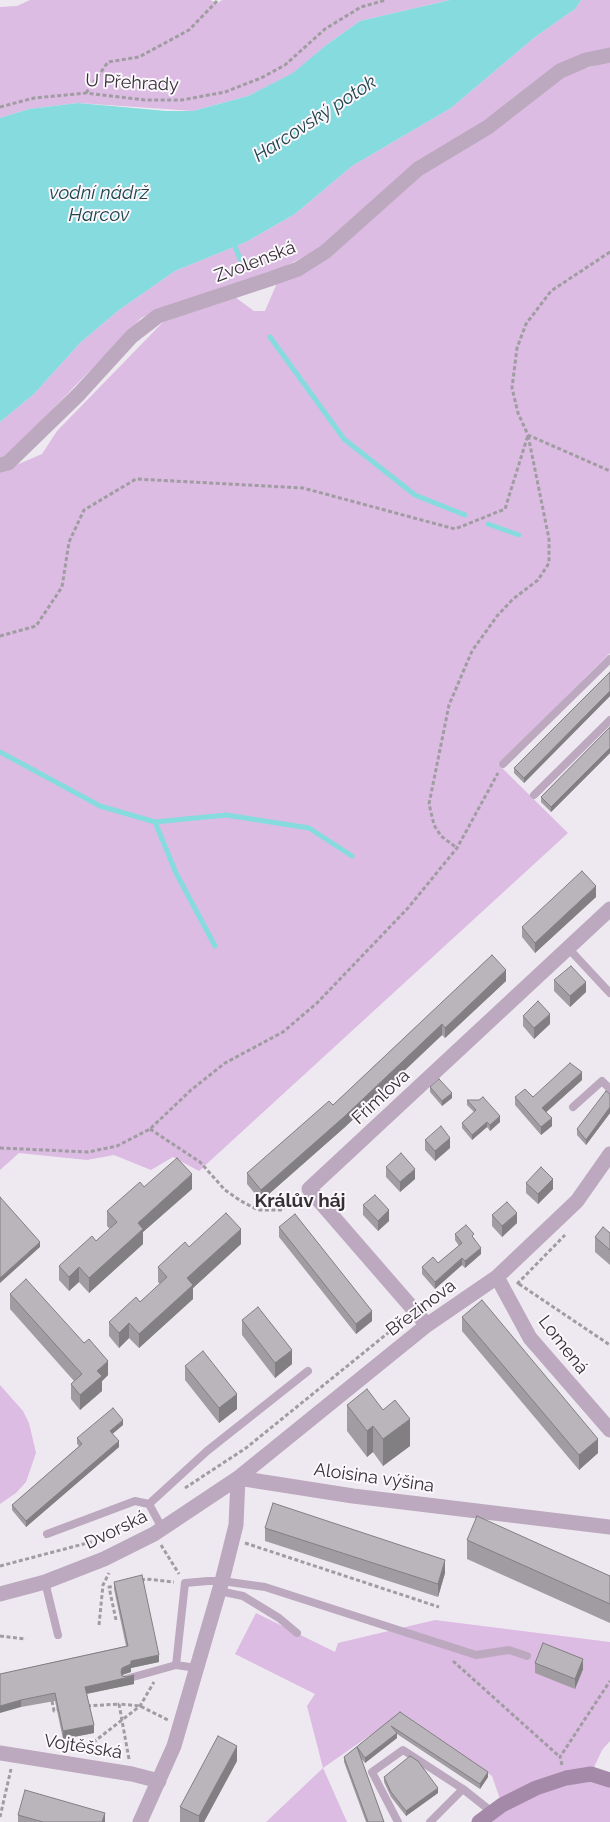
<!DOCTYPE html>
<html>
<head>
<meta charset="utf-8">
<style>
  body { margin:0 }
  canvas { display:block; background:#eee9f0 }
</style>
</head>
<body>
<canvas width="610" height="1822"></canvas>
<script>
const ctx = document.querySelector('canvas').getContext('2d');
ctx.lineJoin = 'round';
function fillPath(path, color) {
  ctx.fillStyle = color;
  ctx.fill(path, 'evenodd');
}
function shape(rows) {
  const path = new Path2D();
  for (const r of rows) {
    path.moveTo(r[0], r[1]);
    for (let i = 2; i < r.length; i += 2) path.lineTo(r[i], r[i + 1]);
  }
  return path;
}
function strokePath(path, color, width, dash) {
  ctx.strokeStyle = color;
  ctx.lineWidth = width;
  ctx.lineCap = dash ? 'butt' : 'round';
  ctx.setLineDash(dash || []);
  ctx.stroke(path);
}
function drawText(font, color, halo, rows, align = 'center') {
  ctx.font = font + ' Raleway,sans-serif';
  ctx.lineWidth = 4;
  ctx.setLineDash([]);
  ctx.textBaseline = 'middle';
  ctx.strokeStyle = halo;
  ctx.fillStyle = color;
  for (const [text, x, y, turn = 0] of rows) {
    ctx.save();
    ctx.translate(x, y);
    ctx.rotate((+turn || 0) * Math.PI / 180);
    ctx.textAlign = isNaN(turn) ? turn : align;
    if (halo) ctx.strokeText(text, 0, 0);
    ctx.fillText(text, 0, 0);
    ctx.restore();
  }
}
const green = shape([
  [30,0,210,0,218,3,222,0,450,0,360,21,325,46,294,73,248,96,193,111,78,103,29,109,0,118,0,7,17,6],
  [581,0,610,0,610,49,589,53,315,251,272,273,166,306,141,318,4,459,0,460,0,422,34,394,80,343,119,310,175,271,246,242,295,214,352,166,451,108,535,37,575,9],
  [610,61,610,653,498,764,568,833,199,1171,173,1157,151,1170,114,1155,87,1160,19,1153,0,1170,0,472,42,454,57,431,165,320,235,297,254,311,265,311,277,283,418,173,564,75],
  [0,1385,23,1411,29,1423,36,1453,26,1482,16,1493,0,1504],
  [256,1613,335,1652,338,1643,435,1620,610,1642,610,1741,602,1750,591,1774,610,1780,610,1822,479,1822,502,1805,492,1776,402,1713,323,1768,347,1822,266,1822,323,1768,307,1706,315,1694,235,1654]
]);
const water = shape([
  [450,0,581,0,575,9,535,37,451,108,352,166,295,214,246,242,175,271,119,310,80,343,34,394,0,422,0,118,29,109,78,103,167,111,193,111,248,96,293,73,325,46,360,21]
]);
const stream = shape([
  [233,241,240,259],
  [270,337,344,439,415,495,465,515],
  [488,524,519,535],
  [0,752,100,806,155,822,176,873,215,946],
  [155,822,226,815,309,828,352,856]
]);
const path = shape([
  [86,93,108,62,139,57,189,30,218,0],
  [0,107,34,98,86,93,145,100,182,100,225,92,261,78,285,65,325,29,361,7,386,0],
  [610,252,551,291,526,324,517,348,512,388,518,413,528,435,610,471],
  [0,636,36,626,62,587,69,542,84,510,136,479,303,488,455,529,505,509,528,435,549,539,549,563,538,580,513,599,497,616,472,651,449,705,429,804,434,825,441,836,457,848],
  [150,1129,200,1162,225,1190,241,1201,258,1210,282,1210,291,1202,296,1194],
  [0,1148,88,1152,117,1146,150,1129,191,1090,225,1063,283,1032,317,1003,408,908,457,848,498,773],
  [517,1284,565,1235],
  [519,1284,610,1345],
  [185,1488,246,1448,404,1320],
  [245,1543,439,1607],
  [161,1545,179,1574],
  [0,1566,95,1541,144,1514],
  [141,1580,146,1579,174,1582],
  [116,1620,109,1587,117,1586],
  [99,1625,103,1585,109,1573],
  [0,1636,26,1639],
  [453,1661,560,1757],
  [52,1701,54,1711,61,1709],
  [87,1706,119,1704],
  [75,1750,95,1741,140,1706,154,1682],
  [129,1759,119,1704,140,1706,168,1720],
  [562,1765,560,1757,610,1681],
  [0,1817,11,1769]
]);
const lane = shape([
  [503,764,610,659],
  [534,795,610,720],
  [569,949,610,993],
  [573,1107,602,1081,610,1089],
  [149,1504,207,1451,308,1371],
  [149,1504,162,1528],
  [47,1534,135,1501,149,1504],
  [45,1582,58,1635],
  [219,1591,243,1596,279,1618,297,1633],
  [197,1668,176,1665,185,1583,208,1581,222,1581,265,1587,476,1655,509,1650,527,1656],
  [126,1679,176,1665],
  [398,1822,372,1772,403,1750,463,1789,492,1812],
  [430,1822,463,1789]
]);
const street = shape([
  [0,465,8,463,79,394,132,336,158,316,270,279,298,269,325,252,418,169,488,127,560,71,586,60,610,55],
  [497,1277,530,1338,610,1430],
  [427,1325,309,1189,610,909],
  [238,1478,353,1496,610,1527],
  [0,1594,45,1582,104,1559,154,1534,238,1478,427,1325,497,1277,577,1201,610,1154],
  [0,1753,132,1774,159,1781],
  [140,1822,174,1746,222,1581,236,1525,238,1478]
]);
const secondary = shape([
  [479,1822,502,1805,536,1788,566,1778,591,1774,610,1780]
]);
const wall = shape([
  [610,672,610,696,524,783,514,773,514,768],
  [610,727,610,753,551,812,541,802,541,797],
  [596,897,535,953,522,937,522,927],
  [492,955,506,981,445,1038,442,1035,345,1127,261,1201,247,1184,247,1173,333,1105],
  [554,980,586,992,570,1007,554,991],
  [523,1016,550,1024,534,1039,523,1026],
  [582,1080,546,1112,552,1126,541,1135,515,1105,515,1097,533,1097],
  [430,1087,452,1098,442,1106,430,1092],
  [610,1094,610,1113,586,1145,577,1135,577,1129],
  [467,1100,500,1122,490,1131,487,1127,472,1140,462,1128,462,1123,474,1112,467,1105],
  [425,1140,450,1148,435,1161,425,1150],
  [386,1167,415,1179,400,1192,386,1177],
  [526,1183,553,1189,538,1204,526,1193],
  [144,1187,192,1189,143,1232,143,1244,89,1293,79,1282,69,1291,59,1280,59,1266,96,1241,110,1229,107,1226,107,1211],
  [363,1205,389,1221,378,1231,363,1215],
  [492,1215,517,1223,502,1237,492,1226],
  [279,1227,372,1321,356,1334,279,1237],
  [610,1233,610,1265,595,1252,595,1237],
  [455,1234,474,1238,481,1254,465,1268,462,1265,435,1289,422,1274,422,1267,438,1263,459,1246,455,1240],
  [241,1244,193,1288,193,1299,139,1348,129,1338,119,1348,109,1336,109,1322,140,1302,160,1284,158,1282,158,1267,189,1247],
  [10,1294,108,1375,102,1381,102,1391,80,1410,71,1399,71,1384,74,1381,10,1309],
  [462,1317,598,1453,579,1470,462,1331],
  [242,1320,292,1364,275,1378,242,1335],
  [185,1366,237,1409,219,1423,185,1380],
  [347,1405,410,1446,383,1466,373,1452,367,1457,347,1431],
  [123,1425,112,1434,119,1447,26,1527,12,1510,12,1505,79,1446,77,1444,77,1438],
  [265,1528,445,1573,438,1597,265,1541],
  [467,1540,610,1576,610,1623,467,1559],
  [114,1582,159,1662,131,1668,131,1672,122,1675,134,1684,87,1694,94,1733,63,1739,55,1701,21,1707,0,1674,126,1646,114,1589],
  [535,1663,583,1669,575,1689,535,1673],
  [400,1712,488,1777,480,1789,397,1734,397,1738,365,1763,360,1757,384,1822,366,1822,344,1762,344,1757],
  [237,1761,204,1822,180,1822,180,1807],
  [384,1777,438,1793,406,1816,391,1797,384,1782],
  [18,1815,105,1822,18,1822]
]);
const shadedWall = shape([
  [610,691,610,696,524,783,524,778],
  [610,748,610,753,551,812,551,807],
  [596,886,596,897,535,953,535,943],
  [506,970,506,981,445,1038,445,1028],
  [586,982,586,992,570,1007,570,996],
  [550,1014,550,1024,534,1039,534,1028],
  [442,1024,442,1035,345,1127,261,1201,261,1190],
  [582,1072,582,1080,542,1116,542,1108],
  [452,1093,452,1098,442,1106,442,1101],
  [610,1107,610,1113,586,1145,586,1140],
  [500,1116,500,1122,490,1131,490,1125],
  [552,1118,552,1126,541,1135,541,1127],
  [487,1122,487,1127,472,1140,472,1135],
  [450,1138,450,1148,435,1161,435,1151],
  [415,1169,415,1179,400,1192,400,1182],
  [192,1174,192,1189,143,1232,143,1244,89,1293,89,1278,138,1223],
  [553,1179,553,1189,538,1204,538,1194],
  [389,1210,389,1221,378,1231,378,1221],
  [517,1213,517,1223,502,1237,502,1226],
  [241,1229,241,1244,193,1288,193,1299,139,1348,139,1334,187,1278],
  [40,1242,40,1247,0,1283,0,1278],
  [481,1248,481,1254,465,1268,465,1261],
  [462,1258,462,1265,435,1289,435,1282],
  [79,1267,79,1282,69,1291,69,1277],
  [372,1311,372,1321,356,1334,356,1324],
  [129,1323,129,1338,119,1348,119,1333],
  [292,1350,292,1364,275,1378,275,1363],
  [108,1361,108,1375,102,1381,102,1391,80,1410,80,1395,97,1371],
  [237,1394,237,1409,219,1423,219,1408],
  [410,1419,410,1446,383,1466,383,1439],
  [123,1420,123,1425,110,1436,110,1431],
  [373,1426,373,1452,367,1457,367,1431],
  [598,1439,598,1453,579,1470,579,1455],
  [119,1441,119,1447,26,1527,26,1521],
  [445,1560,445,1573,438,1597,438,1584],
  [159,1655,159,1662,131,1668,131,1672,122,1675,121,1679,134,1676,134,1684,85,1694,85,1687,121,1672,122,1668,131,1661],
  [583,1659,583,1669,575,1689,575,1679],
  [21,1700,21,1707,0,1713,0,1706],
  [94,1725,94,1733,63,1739,63,1731],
  [397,1733,397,1738,365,1763,365,1758],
  [237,1746,237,1761,204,1822,199,1822,199,1816],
  [488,1772,488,1777,480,1789,480,1784],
  [438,1788,438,1793,406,1816,406,1811],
  [105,1813,105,1822,102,1822]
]);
const building = shape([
  [610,672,610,691,524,778,514,768,610,672],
  [610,727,610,748,551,807,541,797,610,727],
  [582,871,596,886,535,943,522,927,582,871],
  [492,955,506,970,445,1028,442,1024,345,1116,261,1190,247,1173,329,1101,333,1105,492,955],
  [571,966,586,982,570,996,554,980,571,966],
  [538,1001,550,1014,534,1028,523,1016,538,1001],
  [570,1063,582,1072,542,1108,552,1118,541,1127,515,1097,525,1089,533,1097,570,1063],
  [439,1079,452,1093,442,1101,430,1087,439,1079],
  [606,1091,610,1094,610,1107,586,1140,577,1129,606,1091],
  [483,1097,500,1116,490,1125,487,1122,472,1135,462,1123,476,1110,467,1100,479,1100,483,1097],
  [441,1126,450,1138,435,1151,425,1140,441,1126],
  [401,1153,415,1169,400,1182,386,1167,401,1153],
  [177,1158,192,1174,138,1223,143,1229,89,1278,79,1267,69,1277,59,1266,92,1236,96,1241,117,1222,107,1211,140,1182,144,1187,177,1158],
  [541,1167,553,1179,538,1194,526,1183,541,1167],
  [375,1195,389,1210,378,1221,363,1205,375,1195],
  [0,1197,40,1242,0,1278,0,1197],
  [507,1202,517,1213,502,1226,492,1215,507,1202],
  [226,1213,241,1229,187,1278,193,1285,139,1334,129,1323,119,1333,109,1322,136,1297,140,1302,167,1277,158,1267,185,1242,189,1247,226,1213],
  [295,1214,372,1311,356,1324,279,1227,295,1214],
  [466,1225,474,1234,472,1236,481,1248,465,1261,462,1258,435,1282,422,1267,433,1257,438,1263,462,1243,455,1234,466,1225],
  [603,1227,610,1233,610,1250,595,1237,603,1227],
  [26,1279,84,1343,89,1339,108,1361,97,1371,102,1376,80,1395,71,1384,82,1374,10,1294,26,1279],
  [482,1300,598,1439,579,1455,462,1317,482,1300],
  [258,1307,292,1350,275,1363,242,1320,258,1307],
  [203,1351,237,1394,219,1408,185,1366,203,1351],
  [367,1389,383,1410,395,1400,410,1419,383,1439,373,1426,367,1431,347,1405,367,1389],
  [113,1408,123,1420,110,1431,119,1441,26,1521,12,1505,82,1444,77,1438,113,1408],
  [273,1503,445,1560,438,1584,265,1528,273,1503],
  [477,1516,610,1576,610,1604,467,1540,477,1516],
  [142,1575,159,1655,131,1661,131,1664,122,1668,121,1672,122,1676,127,1677,134,1675,134,1676,85,1687,94,1725,63,1731,55,1693,21,1700,0,1706,0,1674,128,1646,114,1582,142,1575],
  [543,1643,583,1659,575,1679,535,1663,543,1643],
  [400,1712,488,1772,480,1784,391,1726,397,1733,365,1758,357,1747,384,1822,368,1822,344,1757,400,1712],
  [218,1736,237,1746,199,1816,180,1807,218,1736],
  [410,1756,418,1761,438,1788,406,1811,391,1792,384,1777,410,1756],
  [25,1790,105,1813,102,1822,43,1822,18,1815,25,1790]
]);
const streetNames = [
  ["U Přehrady",132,83,3],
  ["Zvolenská",255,262,-21],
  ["Frimlova",381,1097,-43],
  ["Březinova",421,1308,-37],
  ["Lomená",563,1345,52],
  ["Aloisina výšina",374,1478,8],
  ["Dvorská",116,1530,-26],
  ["Vojtěšská",83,1747,9]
];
const waterNames = [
  ["Harcovský potok",315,119,-33],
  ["vodní nádrž",99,193],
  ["Harcov",99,215]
];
const neighbourhoodNames = [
  ["Králův háj",300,1201]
];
fillPath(green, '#dcbce2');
fillPath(water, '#86dbdf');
strokePath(stream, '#86dbdf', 5);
strokePath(path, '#a09da2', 3, [4, 2.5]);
strokePath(lane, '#bca9bf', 8);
strokePath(street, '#bca9bf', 15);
strokePath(secondary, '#a489a9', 15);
fillPath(wall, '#a09ca1');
fillPath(shadedWall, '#827f83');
fillPath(building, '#bab5bb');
strokePath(building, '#827f83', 1);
drawText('18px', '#333133', '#fcf6fd', streetNames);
drawText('italic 19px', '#1e4649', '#fcf6fd', waterNames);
drawText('bold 19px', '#333133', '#fcf6fd', neighbourhoodNames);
</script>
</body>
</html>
